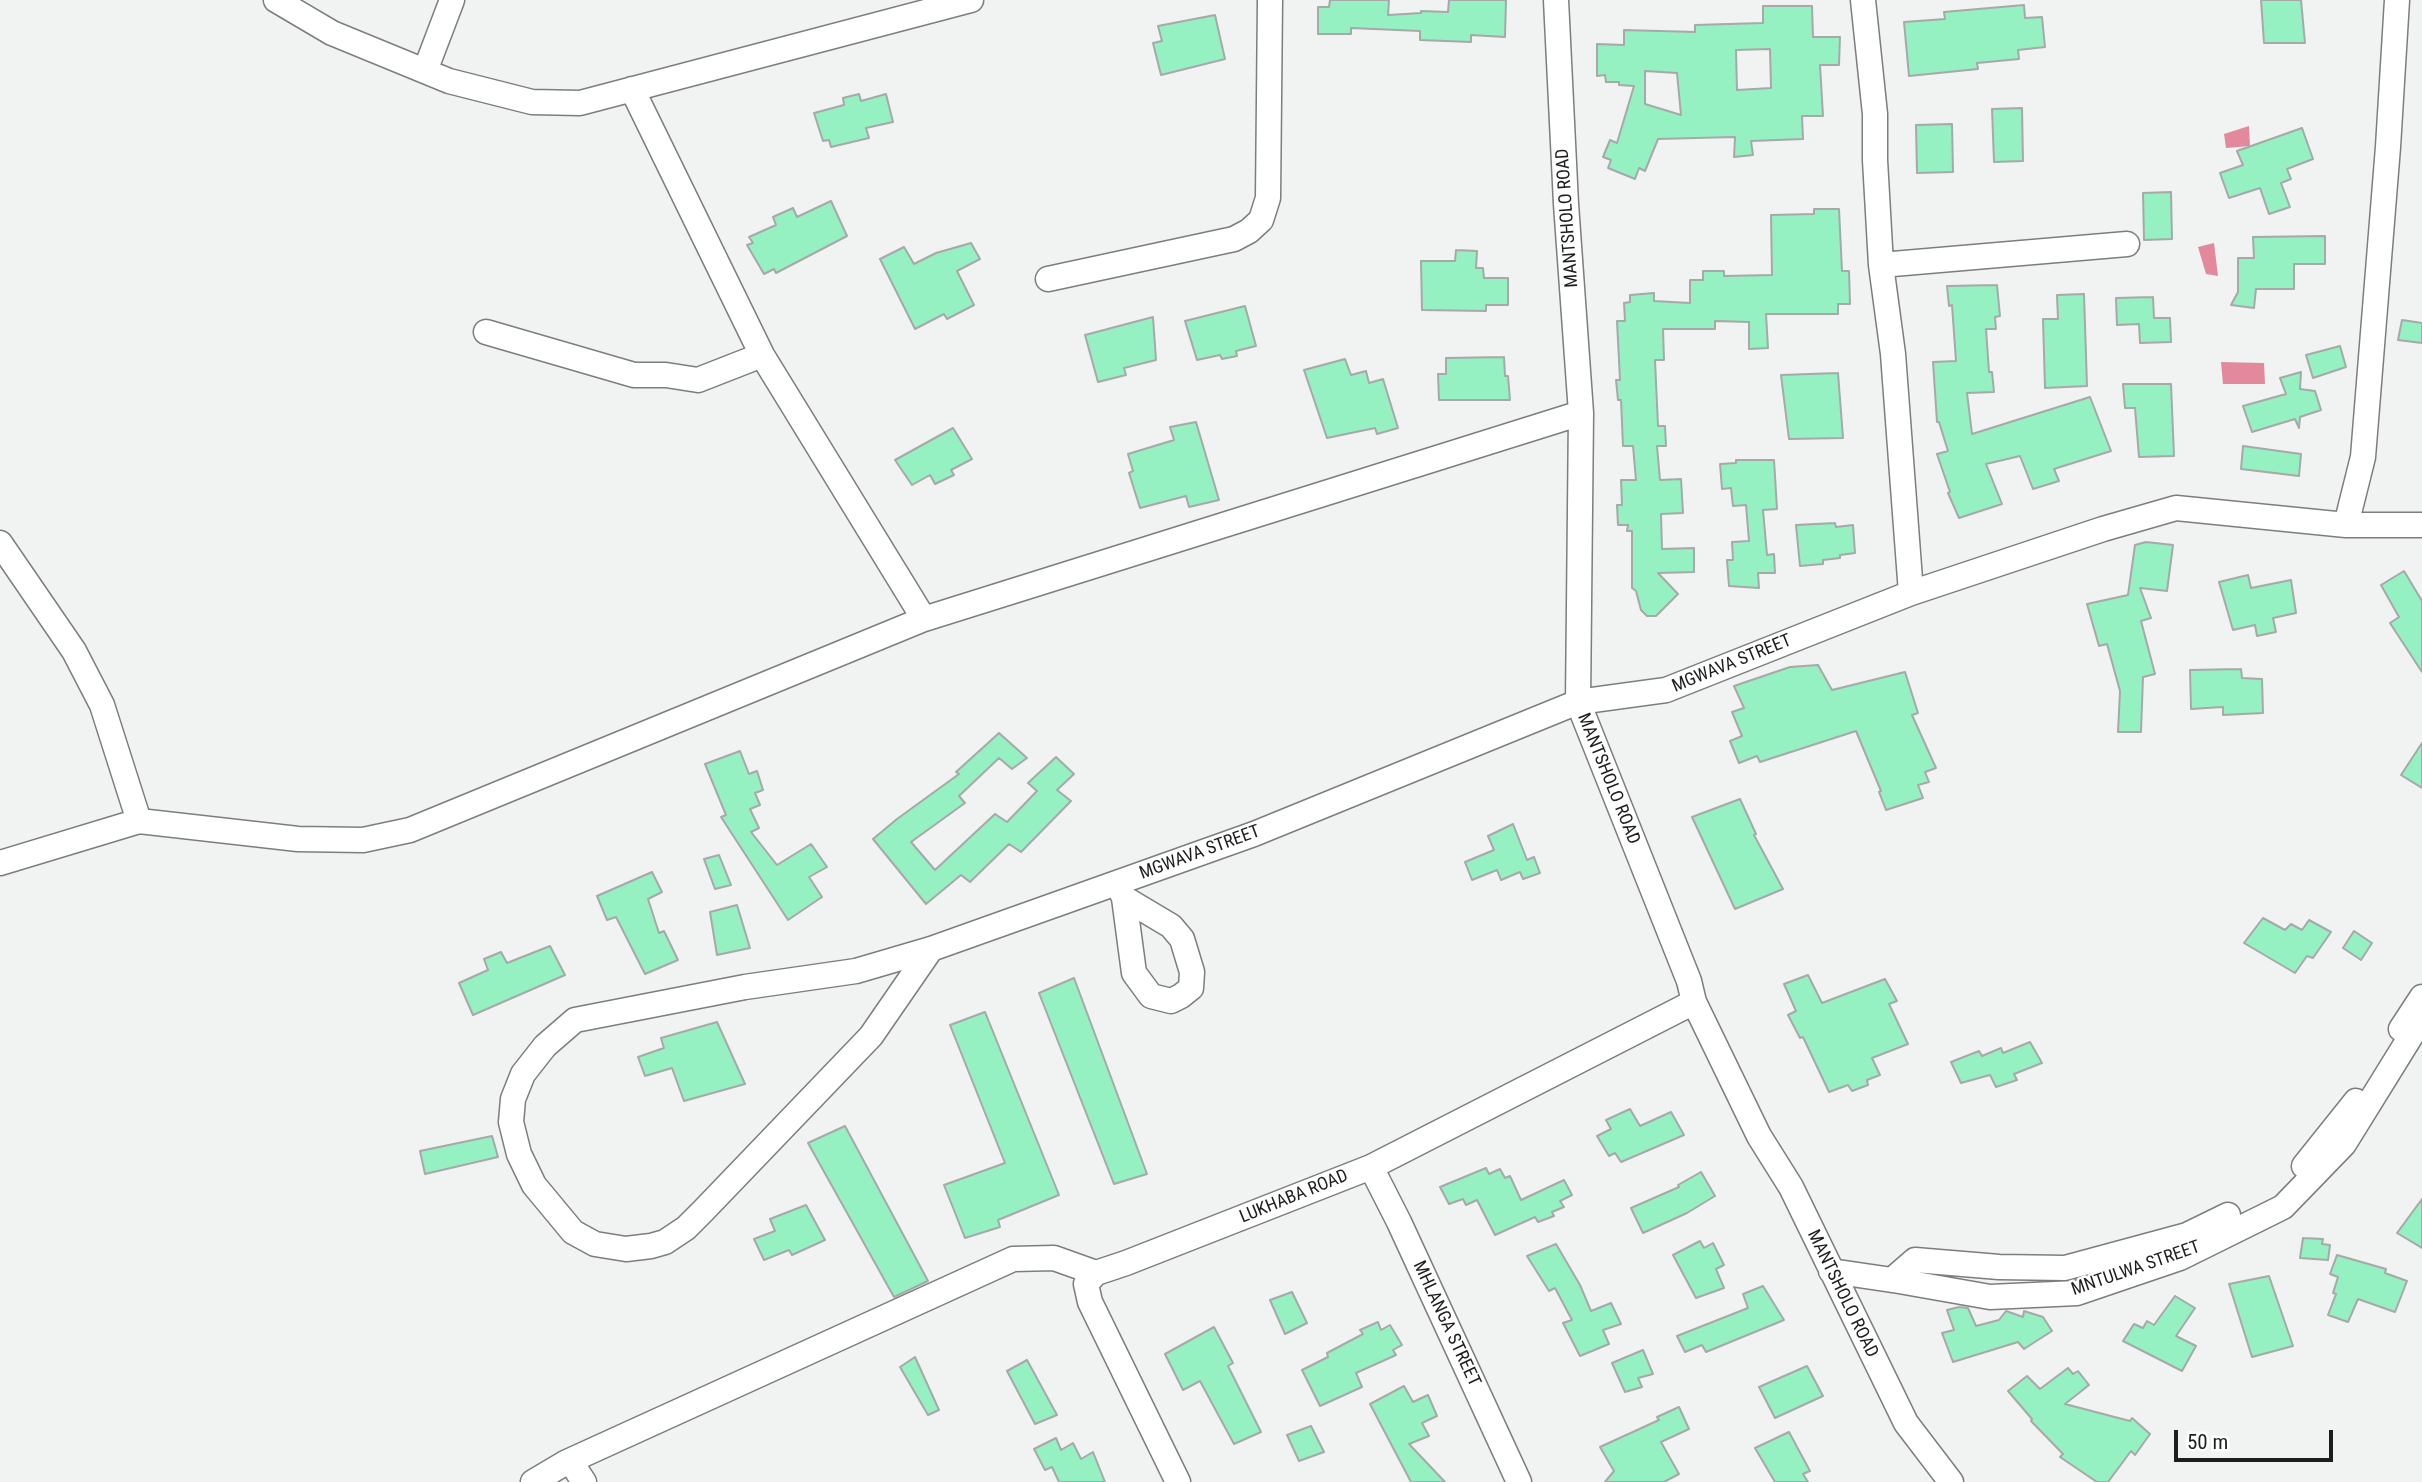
<!DOCTYPE html>
<html>
<head>
<meta charset="utf-8">
<style>
  body { margin:0 }
  #map { position:relative; width:2422px; height:1482px; overflow:hidden; background:#f0f3f2; font-family:"Roboto Condensed",sans-serif }
  canvas { display:block }
  .scale { position:absolute; left:2174px; top:1430px; width:159px; height:32px; box-sizing:border-box; border:4px solid #1c1d1d; border-top:0; padding-left:9px; font-size:21px; line-height:24px; white-space:nowrap; color:#1c1d1d; -webkit-text-stroke:5px #fff; paint-order:stroke }
</style>
</head>
<body>
<div id="map">
<canvas width="2422" height="1482"></canvas>
<div class="scale">50 m</div>
</div>
<script>
const ctx = document.querySelector('canvas').getContext('2d');
ctx.lineJoin = 'round';
function fillPath(path, color) {
  ctx.fillStyle = color;
  ctx.fill(path, 'evenodd');
}
function shape(rows) {
  const path = new Path2D();
  for (const r of rows) {
    path.moveTo(r[0], r[1]);
    for (let i = 2; i < r.length; i += 2) path.lineTo(r[i], r[i + 1]);
  }
  return path;
}
function strokePath(path, color, width, dash) {
  ctx.strokeStyle = color;
  ctx.lineWidth = width;
  ctx.lineCap = dash ? 'butt' : 'round';
  ctx.setLineDash(dash || []);
  ctx.stroke(path);
}
function drawText(font, color, halo, rows, align = 'center') {
  ctx.font = font + ' "Roboto Condensed",sans-serif';
  ctx.lineWidth = 5;
  ctx.setLineDash([]);
  ctx.textBaseline = 'middle';
  ctx.strokeStyle = halo;
  ctx.fillStyle = color;
  for (const [text, x, y, turn = 0] of rows) {
    ctx.save();
    ctx.translate(x, y);
    ctx.rotate((+turn || 0) * Math.PI / 180);
    ctx.textAlign = isNaN(turn) ? turn : align;
    if (halo) ctx.strokeText(text, 0, 0);
    ctx.fillText(text, 0, 0);
    ctx.restore();
  }
}
const water = shape([
  [2249,126,2250,146,2226,148,2224,134],
  [2214,243,2218,276,2206,274,2198,247],
  [2221,362,2264,363,2265,384,2223,384]
]);
const building = shape([
  [1330,0,1389,0,1388,15,1421,13,1421,11,1448,12,1449,0,1506,0,1505,37,1471,35,1471,42,1420,40,1420,31,1351,28,1351,34,1318,34,1318,7,1329,7,1330,0],
  [2261,0,2301,0,2305,43,2264,43,2261,0],
  [2024,5,2025,18,2042,17,2045,47,2018,50,2019,59,1977,63,1978,69,1909,76,1904,22,1945,19,1944,12,2024,5],
  [1763,6,1812,6,1813,37,1840,37,1839,65,1820,65,1823,116,1802,116,1803,139,1751,141,1753,155,1734,157,1735,137,1658,139,1645,171,1639,168,1635,179,1608,168,1611,160,1603,157,1610,140,1617,143,1634,86,1619,85,1619,82,1606,82,1605,75,1597,76,1597,44,1624,45,1624,30,1695,32,1695,25,1763,23,1763,6],
  [1770,49,1771,88,1737,90,1736,50,1770,49],
  [1645,71,1677,73,1681,115,1645,104,1645,71],
  [1215,15,1225,59,1161,75,1153,43,1162,41,1158,26,1215,15],
  [859,94,861,101,886,94,893,122,866,128,869,138,831,147,829,140,823,141,814,113,844,105,843,98,859,94],
  [2022,108,2023,161,1994,162,1992,109,2022,108],
  [1952,124,1953,172,1917,173,1916,125,1952,124],
  [2302,128,2313,159,2287,169,2291,179,2281,183,2290,207,2269,214,2260,188,2229,198,2220,173,2243,165,2237,151,2302,128],
  [2171,192,2172,239,2144,240,2143,193,2171,192],
  [831,201,847,236,776,273,774,269,764,274,747,245,753,243,749,237,776,225,773,217,793,208,797,217,831,201],
  [1814,209,1839,209,1842,271,1849,271,1850,304,1838,304,1838,314,1766,314,1768,348,1749,349,1749,322,1715,321,1715,329,1663,329,1664,360,1655,360,1658,426,1665,426,1666,446,1657,446,1660,480,1681,479,1683,513,1661,514,1662,549,1694,548,1694,572,1658,573,1678,594,1656,616,1647,616,1641,610,1636,591,1632,588,1632,531,1627,531,1628,525,1618,525,1617,505,1622,505,1621,480,1636,480,1633,446,1623,446,1621,400,1618,400,1616,380,1620,380,1617,321,1625,321,1624,303,1630,302,1630,295,1654,293,1654,301,1690,303,1690,280,1703,280,1703,271,1724,271,1724,276,1772,275,1771,215,1814,214,1814,209],
  [2325,236,2325,264,2294,264,2294,289,2256,289,2254,308,2231,305,2238,292,2238,258,2254,258,2253,237,2325,236],
  [971,243,980,259,957,271,974,305,947,319,944,314,915,329,880,259,904,247,914,264,936,253,971,243],
  [1456,250,1477,251,1476,268,1483,268,1484,278,1508,278,1508,305,1486,305,1486,311,1422,310,1421,261,1455,261,1456,250],
  [1997,285,2000,316,1995,317,1996,329,1986,329,1989,372,1992,372,1994,392,1967,393,1972,434,2090,397,2111,451,2054,469,2059,481,2033,489,2020,456,1986,464,2002,504,1959,518,1948,493,1950,492,1937,454,1948,451,1939,422,1937,422,1933,362,1956,361,1952,305,1949,306,1947,286,1997,285],
  [2084,294,2087,386,2045,388,2043,319,2058,319,2057,295,2084,294],
  [2153,297,2154,318,2170,318,2171,342,2140,343,2139,324,2117,325,2116,298,2153,297],
  [1245,306,1256,346,1236,351,1237,356,1222,359,1220,355,1197,360,1185,321,1245,306],
  [1153,317,1156,360,1124,368,1126,375,1098,382,1085,335,1153,317],
  [2402,320,2422,323,2422,343,2398,340,2402,320],
  [2340,346,2346,367,2313,378,2306,355,2340,346],
  [1504,357,1505,376,1508,376,1510,400,1439,400,1438,374,1446,374,1446,358,1504,357],
  [1345,359,1351,375,1366,371,1369,383,1383,379,1398,428,1377,434,1375,428,1327,438,1304,370,1345,359],
  [2301,372,2300,389,2315,391,2321,410,2300,417,2299,428,2295,419,2252,432,2243,406,2286,394,2280,378,2301,372],
  [1838,373,1843,438,1789,439,1781,375,1838,373],
  [2123,384,2171,384,2174,456,2139,457,2135,408,2125,408,2123,384],
  [1196,422,1219,500,1189,507,1186,496,1140,508,1129,473,1133,471,1128,454,1174,440,1170,427,1196,422],
  [953,428,972,459,951,470,954,475,935,484,930,475,912,485,895,460,953,428],
  [2243,446,2301,454,2299,476,2241,469,2243,446],
  [1736,460,1774,460,1777,509,1763,510,1767,555,1774,554,1775,573,1758,573,1759,588,1729,586,1727,560,1733,560,1732,542,1749,541,1746,505,1733,506,1731,488,1722,489,1720,464,1736,463,1736,460],
  [1835,523,1836,527,1853,525,1855,553,1840,555,1840,558,1823,560,1823,564,1800,566,1796,525,1835,523],
  [2146,542,2173,545,2167,591,2140,588,2151,618,2141,621,2155,674,2143,677,2141,732,2118,732,2120,691,2107,644,2099,646,2087,604,2128,595,2135,545,2146,542],
  [2404,571,2422,601,2422,672,2390,623,2399,617,2381,585,2404,571],
  [2248,575,2251,588,2291,580,2296,613,2273,618,2276,632,2257,636,2255,625,2233,630,2219,582,2248,575],
  [1818,665,1832,690,1905,672,1918,713,1912,715,1936,768,1925,772,1929,782,1918,785,1923,798,1886,810,1879,792,1881,791,1856,731,1760,762,1757,756,1739,763,1730,741,1742,736,1732,712,1744,708,1734,686,1790,667,1818,665],
  [2241,669,2242,678,2262,679,2263,713,2223,715,2223,707,2191,709,2190,670,2241,669],
  [999,733,1027,758,1012,769,999,758,959,796,965,803,911,842,935,870,995,814,1007,822,1037,791,1028,783,1056,757,1074,774,1057,790,1071,801,1021,852,1009,844,970,882,961,875,926,904,873,839,897,819,959,774,956,772,999,733],
  [2422,743,2422,788,2401,775,2422,743],
  [740,751,749,774,757,771,763,790,755,793,760,805,750,809,759,828,751,832,777,865,811,844,827,867,809,877,822,897,788,920,721,817,726,815,705,764,740,751],
  [1740,799,1756,834,1754,835,1783,889,1735,909,1692,817,1740,799],
  [1513,824,1527,860,1534,857,1540,873,1523,879,1520,872,1501,880,1497,870,1472,880,1465,862,1494,850,1488,836,1513,824],
  [719,855,731,885,715,889,704,859,719,855],
  [652,872,662,892,648,899,659,933,664,931,678,960,645,974,616,917,607,920,597,896,652,872],
  [737,905,750,948,717,955,710,912,737,905],
  [2263,918,2285,930,2291,924,2302,930,2309,920,2331,932,2313,958,2307,956,2295,973,2244,943,2263,918],
  [2354,931,2372,943,2361,960,2343,948,2354,931],
  [550,946,565,975,473,1015,459,983,488,970,484,959,501,952,507,963,550,946],
  [1808,975,1822,1003,1885,979,1897,1001,1889,1004,1908,1044,1872,1058,1880,1075,1867,1080,1868,1085,1852,1091,1848,1085,1829,1092,1803,1037,1800,1038,1788,1015,1796,1011,1784,984,1808,975],
  [1074,978,1147,1174,1114,1184,1039,993,1074,978],
  [985,1012,1059,1195,998,1220,1000,1227,965,1238,944,1185,1005,1163,950,1025,985,1012],
  [717,1022,745,1084,684,1101,672,1068,645,1076,638,1057,664,1048,661,1038,717,1022],
  [2030,1042,2042,1063,2014,1074,2017,1080,1996,1087,1990,1075,1961,1083,1951,1062,1979,1051,1982,1056,2001,1048,2003,1053,2030,1042],
  [1630,1109,1640,1126,1671,1112,1684,1135,1621,1162,1615,1153,1609,1156,1597,1136,1611,1129,1606,1120,1630,1109],
  [845,1126,928,1281,894,1297,808,1143,845,1126],
  [492,1136,498,1157,425,1174,420,1151,492,1136],
  [1486,1168,1489,1174,1500,1169,1505,1178,1510,1176,1521,1200,1564,1180,1572,1195,1560,1201,1564,1207,1552,1212,1554,1216,1538,1222,1535,1217,1495,1235,1477,1200,1466,1205,1463,1199,1449,1204,1440,1187,1486,1168],
  [1701,1172,1715,1196,1687,1213,1643,1233,1631,1208,1679,1187,1678,1185,1701,1172],
  [2422,1199,2422,1248,2397,1233,2422,1199],
  [806,1205,825,1240,792,1255,789,1250,764,1260,754,1239,775,1231,770,1219,806,1205],
  [2303,1238,2323,1239,2322,1244,2330,1245,2328,1260,2300,1258,2303,1238],
  [1700,1241,1704,1248,1713,1243,1724,1265,1716,1269,1724,1288,1696,1298,1673,1255,1700,1241],
  [1556,1244,1580,1285,1591,1311,1611,1303,1621,1324,1603,1330,1609,1344,1580,1356,1563,1323,1572,1320,1555,1288,1549,1291,1527,1256,1556,1244],
  [2337,1255,2386,1269,2385,1273,2407,1281,2395,1312,2358,1299,2348,1322,2328,1315,2336,1294,2333,1293,2338,1277,2330,1274,2337,1255],
  [2269,1276,2293,1346,2252,1357,2229,1284,2269,1276],
  [1763,1286,1784,1320,1706,1352,1702,1345,1685,1352,1677,1336,1748,1308,1743,1294,1763,1286],
  [1292,1292,1307,1323,1285,1334,1270,1300,1292,1292],
  [2175,1296,2195,1308,2176,1336,2196,1346,2182,1371,2123,1341,2134,1324,2143,1328,2147,1321,2154,1325,2175,1296],
  [1959,1307,1968,1308,1976,1326,1999,1320,2006,1311,2023,1317,2024,1311,2043,1317,2052,1331,2024,1349,2018,1342,1953,1362,1942,1333,1954,1330,1947,1310,1959,1307],
  [1378,1322,1381,1330,1390,1325,1402,1345,1393,1350,1396,1355,1356,1373,1362,1387,1320,1406,1302,1370,1328,1357,1327,1353,1363,1334,1360,1330,1378,1322],
  [1214,1327,1233,1363,1228,1366,1261,1432,1234,1444,1200,1381,1183,1390,1165,1354,1214,1327],
  [1643,1350,1653,1374,1638,1378,1642,1387,1625,1392,1612,1363,1643,1350],
  [915,1357,939,1410,928,1415,900,1367,915,1357],
  [1027,1360,1057,1415,1035,1424,1007,1371,1027,1360],
  [1807,1366,1823,1396,1775,1418,1759,1387,1807,1366],
  [2068,1368,2073,1374,2078,1371,2089,1385,2065,1404,2130,1421,2132,1418,2150,1434,2135,1455,2131,1451,2108,1482,2097,1482,2060,1457,2063,1454,2031,1421,2032,1419,2008,1391,2027,1376,2040,1389,2068,1368],
  [1404,1386,1413,1402,1428,1395,1437,1416,1422,1423,1429,1436,1409,1444,1445,1482,1411,1482,1370,1404,1404,1386],
  [1679,1407,1689,1429,1661,1442,1679,1474,1664,1482,1605,1482,1614,1471,1600,1447,1659,1420,1657,1417,1679,1407],
  [1311,1426,1324,1452,1299,1461,1287,1435,1311,1426],
  [1789,1432,1810,1471,1803,1474,1808,1482,1775,1482,1755,1448,1789,1432],
  [1056,1438,1061,1450,1073,1443,1081,1459,1093,1452,1105,1482,1059,1482,1052,1467,1045,1470,1034,1449,1056,1438]
]);
const minor = shape([
  [276,0,332,33,449,81,532,102,580,103,971,0],
  [1556,0,1566,204,1581,413,1578,702,1689,981,1694,1002,1759,1136,1791,1187,1906,1423,1951,1482],
  [1863,0,1875,114,1875,160,1881,265,1893,354,1911,593],
  [425,71,452,0],
  [632,89,762,355,924,619],
  [1881,265,2127,244],
  [1048,279,1234,239,1249,231,1261,220,1268,198,1270,0],
  [486,332,634,375,666,375,698,380,762,355],
  [2346,525,2363,457,2388,147,2397,0],
  [0,543,74,651,102,705,139,821],
  [0,863,139,821,298,839,363,840,410,830,924,619,1581,413],
  [1118,884,1124,898,1134,973,1151,996,1171,1001,1181,996,1191,988,1192,972,1182,939,1171,926,1124,898],
  [931,949,871,1036,703,1211,686,1228,665,1242,651,1246,626,1249,595,1244,573,1232,534,1185,519,1154,511,1122,513,1099,523,1074,545,1046,575,1020,745,987,856,971,931,949,1254,834,1578,702,1666,690,1911,593,2103,529,2176,508,2346,525,2422,525],
  [2401,1029,2422,997],
  [2304,1166,2356,1101],
  [1371,1167,1399,1222,1519,1482],
  [1831,1271,1899,1281,1990,1297,2077,1293,2180,1258,2283,1207,2344,1144,2422,1018],
  [1892,1280,1915,1260,1999,1267,2065,1268,2187,1235,2228,1215],
  [571,1462,584,1482],
  [533,1482,565,1463,1013,1259,1054,1258,1096,1273],
  [1178,1482,1090,1302,1086,1284,1096,1273,1126,1263,1371,1167,1694,1002]
]);
const streetNames = [
  ["MANTSHOLO ROAD",1568,218,-94],
  ["MGWAVA STREET",1732,664,-22],
  ["MANTSHOLO ROAD",1608,779,68],
  ["MGWAVA STREET",1200,853,-20],
  ["LUKHABA ROAD",1294,1197,-22],
  ["MNTULWA STREET",2136,1269,-19],
  ["MANTSHOLO ROAD",1842,1294,64],
  ["MHLANGA STREET",1446,1324,65]
];
fillPath(water, '#e2899e');
fillPath(building, '#95f1c2');
strokePath(building, '#a6a9a7', 2);
strokePath(minor, '#7b7e7c', 27);
strokePath(minor, '#fff', 24);
drawText('18px', '#1c1d1d', '#fff', streetNames);
</script>
</body>
</html>
